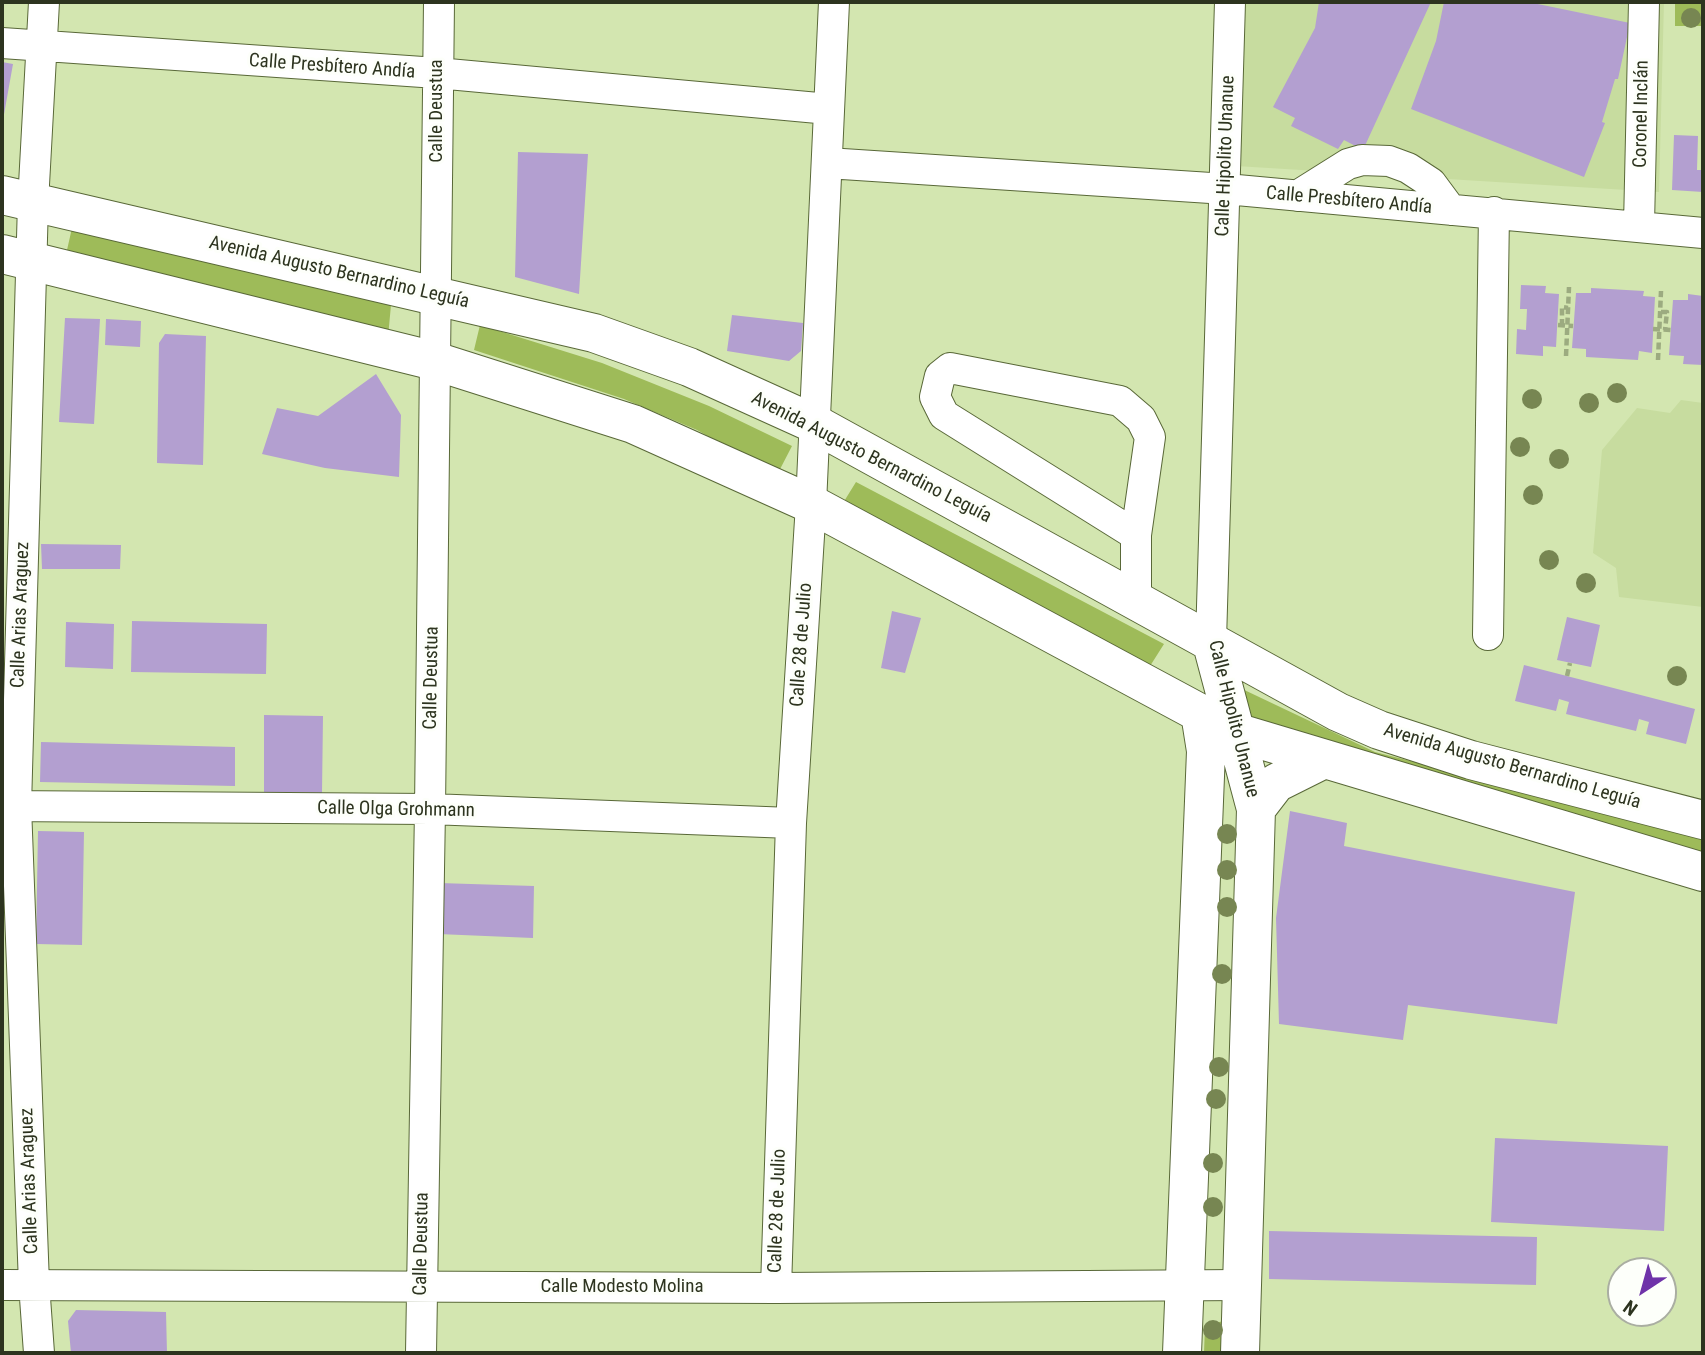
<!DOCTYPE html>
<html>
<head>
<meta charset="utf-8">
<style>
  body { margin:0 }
  #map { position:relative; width:1705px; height:1355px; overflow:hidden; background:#d3e6b0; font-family:"Roboto Condensed",sans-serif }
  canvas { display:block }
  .frame { position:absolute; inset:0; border:4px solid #2d341f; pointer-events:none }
  .north { position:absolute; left:1607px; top:1257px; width:70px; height:70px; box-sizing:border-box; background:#fdfffa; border:2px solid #aaaea2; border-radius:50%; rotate:216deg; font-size:19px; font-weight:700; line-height:28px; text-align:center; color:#2d341f }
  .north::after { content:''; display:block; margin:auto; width:24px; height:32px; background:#6f33a9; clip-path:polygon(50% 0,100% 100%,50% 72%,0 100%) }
</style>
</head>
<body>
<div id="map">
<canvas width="1705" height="1355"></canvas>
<div class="frame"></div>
<div class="north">N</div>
</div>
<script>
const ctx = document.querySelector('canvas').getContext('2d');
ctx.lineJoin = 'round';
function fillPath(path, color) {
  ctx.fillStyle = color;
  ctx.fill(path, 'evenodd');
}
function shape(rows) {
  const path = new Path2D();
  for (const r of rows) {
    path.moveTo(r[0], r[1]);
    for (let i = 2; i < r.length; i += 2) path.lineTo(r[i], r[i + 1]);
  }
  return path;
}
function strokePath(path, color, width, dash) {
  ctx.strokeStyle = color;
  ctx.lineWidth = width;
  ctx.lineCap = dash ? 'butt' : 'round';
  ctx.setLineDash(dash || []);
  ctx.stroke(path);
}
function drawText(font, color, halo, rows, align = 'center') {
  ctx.font = font + ' "Roboto Condensed",sans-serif';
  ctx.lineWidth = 6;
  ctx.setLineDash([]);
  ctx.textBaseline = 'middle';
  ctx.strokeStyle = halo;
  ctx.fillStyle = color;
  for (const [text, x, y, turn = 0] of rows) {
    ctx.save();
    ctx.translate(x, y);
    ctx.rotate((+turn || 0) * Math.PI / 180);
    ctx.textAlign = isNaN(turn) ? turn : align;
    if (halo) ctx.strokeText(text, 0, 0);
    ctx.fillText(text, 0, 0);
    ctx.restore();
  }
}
const built = shape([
  [1239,2,1664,2,1659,192,1236,166],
  [1681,400,1703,403,1703,607,1619,597,1616,568,1593,553,1602,450,1637,408,1670,413]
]);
const green = shape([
  [1675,2,1703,2,1703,26,1675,26],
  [72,228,391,305,388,337,67,250],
  [480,325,602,363,709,406,792,446,777,475,697,430,624,399,474,350],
  [856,482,1164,644,1145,674,843,503],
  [1238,687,1375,752,1703,835,1703,871,1235,719],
  [1224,1321,1222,1353,1204,1353,1205,1325]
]);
const building = shape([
  [1319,2,1431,2,1363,150,1344,140,1338,149,1291,126,1295,118,1273,107,1315,28],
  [1444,2,1528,2,1630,23,1618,79,1615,79,1602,122,1605,123,1584,177,1411,109,1436,41],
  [2,62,13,64,3,120,2,120],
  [1674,135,1698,136,1697,170,1703,170,1703,192,1672,190],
  [518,152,588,154,579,294,515,277],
  [1521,285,1546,286,1545,293,1559,294,1556,347,1543,346,1543,356,1516,354,1517,329,1526,330,1527,309,1520,309],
  [1591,288,1644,291,1643,296,1655,297,1652,353,1639,351,1638,360,1586,357,1586,349,1572,348,1576,293,1591,293],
  [1688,294,1703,296,1703,365,1683,364,1684,356,1669,355,1673,300,1688,300],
  [732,315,803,323,801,351,789,361,727,351],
  [65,318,100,319,94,424,59,422],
  [106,319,141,321,140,347,105,345],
  [165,334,206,336,203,465,157,463,159,343],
  [376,374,401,415,399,477,325,468,262,454,277,408,318,416],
  [41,544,121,545,120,569,42,569],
  [892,611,921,618,905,673,881,668],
  [1567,617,1600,625,1591,667,1557,660],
  [132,621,267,624,266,674,131,672],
  [66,622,114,624,113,669,65,667],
  [1524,665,1695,709,1686,744,1646,734,1649,722,1639,719,1636,731,1566,714,1569,702,1559,699,1556,711,1515,701],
  [264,715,323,716,322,793,264,792],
  [41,742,235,747,235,786,40,782],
  [1290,811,1347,823,1344,846,1575,892,1557,1024,1408,1005,1403,1040,1279,1024,1276,918],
  [38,831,84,832,82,945,36,944],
  [439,883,534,886,533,938,438,934],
  [1495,1138,1668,1146,1664,1231,1491,1222],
  [1269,1231,1537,1237,1536,1285,1269,1279],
  [76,1310,166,1312,167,1353,71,1353,68,1321]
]);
const path = shape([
  [1661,312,1667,312,1665,330],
  [1562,326,1562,307,1568,308],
  [1566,356,1569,287],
  [1658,360,1661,291],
  [1567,676,1570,663]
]);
const minor = shape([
  [2,43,437,73,829,109],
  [827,163,1226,189,1703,233],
  [1297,196,1348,164,1362,160,1389,161,1408,168,1431,183,1451,210],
  [1639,225,1644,2],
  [1136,535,944,415,935,397,940,376,950,368,1120,401,1141,419,1150,437,1136,535,1136,599],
  [1488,635,1494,212],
  [1211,640,1230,2],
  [2,806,430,809,791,823],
  [2,1285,776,1288,1242,1285],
  [776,1288,791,823,811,504,834,2],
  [39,1353,34,1284,16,806,33,203,44,2],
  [421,1353,430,809,439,2]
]);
const major = shape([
  [2,195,594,333,689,367,815,424,1338,712,1379,730,1471,760,1703,820],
  [2,254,435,361,633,424,811,504,1235,732,1703,872],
  [1211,640,1256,809,1240,1353],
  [1256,809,1276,783,1324,759],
  [1182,1353,1206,751,1200,713]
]);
const pathBridge = shape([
  [1558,325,1573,326],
  [1653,329,1671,330]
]);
const trees = [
  [1691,18],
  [1617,393],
  [1532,399],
  [1589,403],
  [1520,447],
  [1559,459],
  [1533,495],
  [1549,560],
  [1586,583],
  [1677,676],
  [1227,834],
  [1227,870],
  [1227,907],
  [1222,974],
  [1219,1067],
  [1216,1099],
  [1213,1163],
  [1213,1207],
  [1213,1330]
];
const streetNames = [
  ["Calle Presbítero Andía",332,67,4],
  ["Calle Deustua",437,111,-90],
  ["Coronel Inclán",1642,114,-89],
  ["Calle Hipolito Unanue",1226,156,-88],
  ["Calle Presbítero Andía",1349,201,5],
  ["Avenida Augusto Bernardino Leguía",339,273,13],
  ["Avenida Augusto Bernardino Leguía",871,458,27],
  ["Calle Arias Araguez",21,615,-88],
  ["Calle 28 de Julio",802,645,-86],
  ["Calle Deustua",432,678,-89],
  ["Calle Hipolito Unanue",1233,719,76],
  ["Avenida Augusto Bernardino Leguía",1512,767,16],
  ["Calle Olga Grohmann",396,810,1],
  ["Calle Arias Araguez",30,1181,-92],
  ["Calle 28 de Julio",778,1211,-88],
  ["Calle Deustua",422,1244,-89],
  ["Calle Modesto Molina",622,1287]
];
fillPath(built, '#c7dc9f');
fillPath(green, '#9ebb59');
fillPath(building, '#b39fd0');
strokePath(minor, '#596838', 32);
strokePath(major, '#596838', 40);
strokePath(path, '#9cab80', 4.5, [7, 3.5]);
strokePath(minor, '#fff', 30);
strokePath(major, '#fff', 38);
strokePath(pathBridge, '#9cab80', 4.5, [7, 3.5]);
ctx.fillStyle = '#778652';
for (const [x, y] of trees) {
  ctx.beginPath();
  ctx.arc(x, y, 10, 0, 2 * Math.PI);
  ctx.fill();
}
drawText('19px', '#2d341f', '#fdfffa', streetNames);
</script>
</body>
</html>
